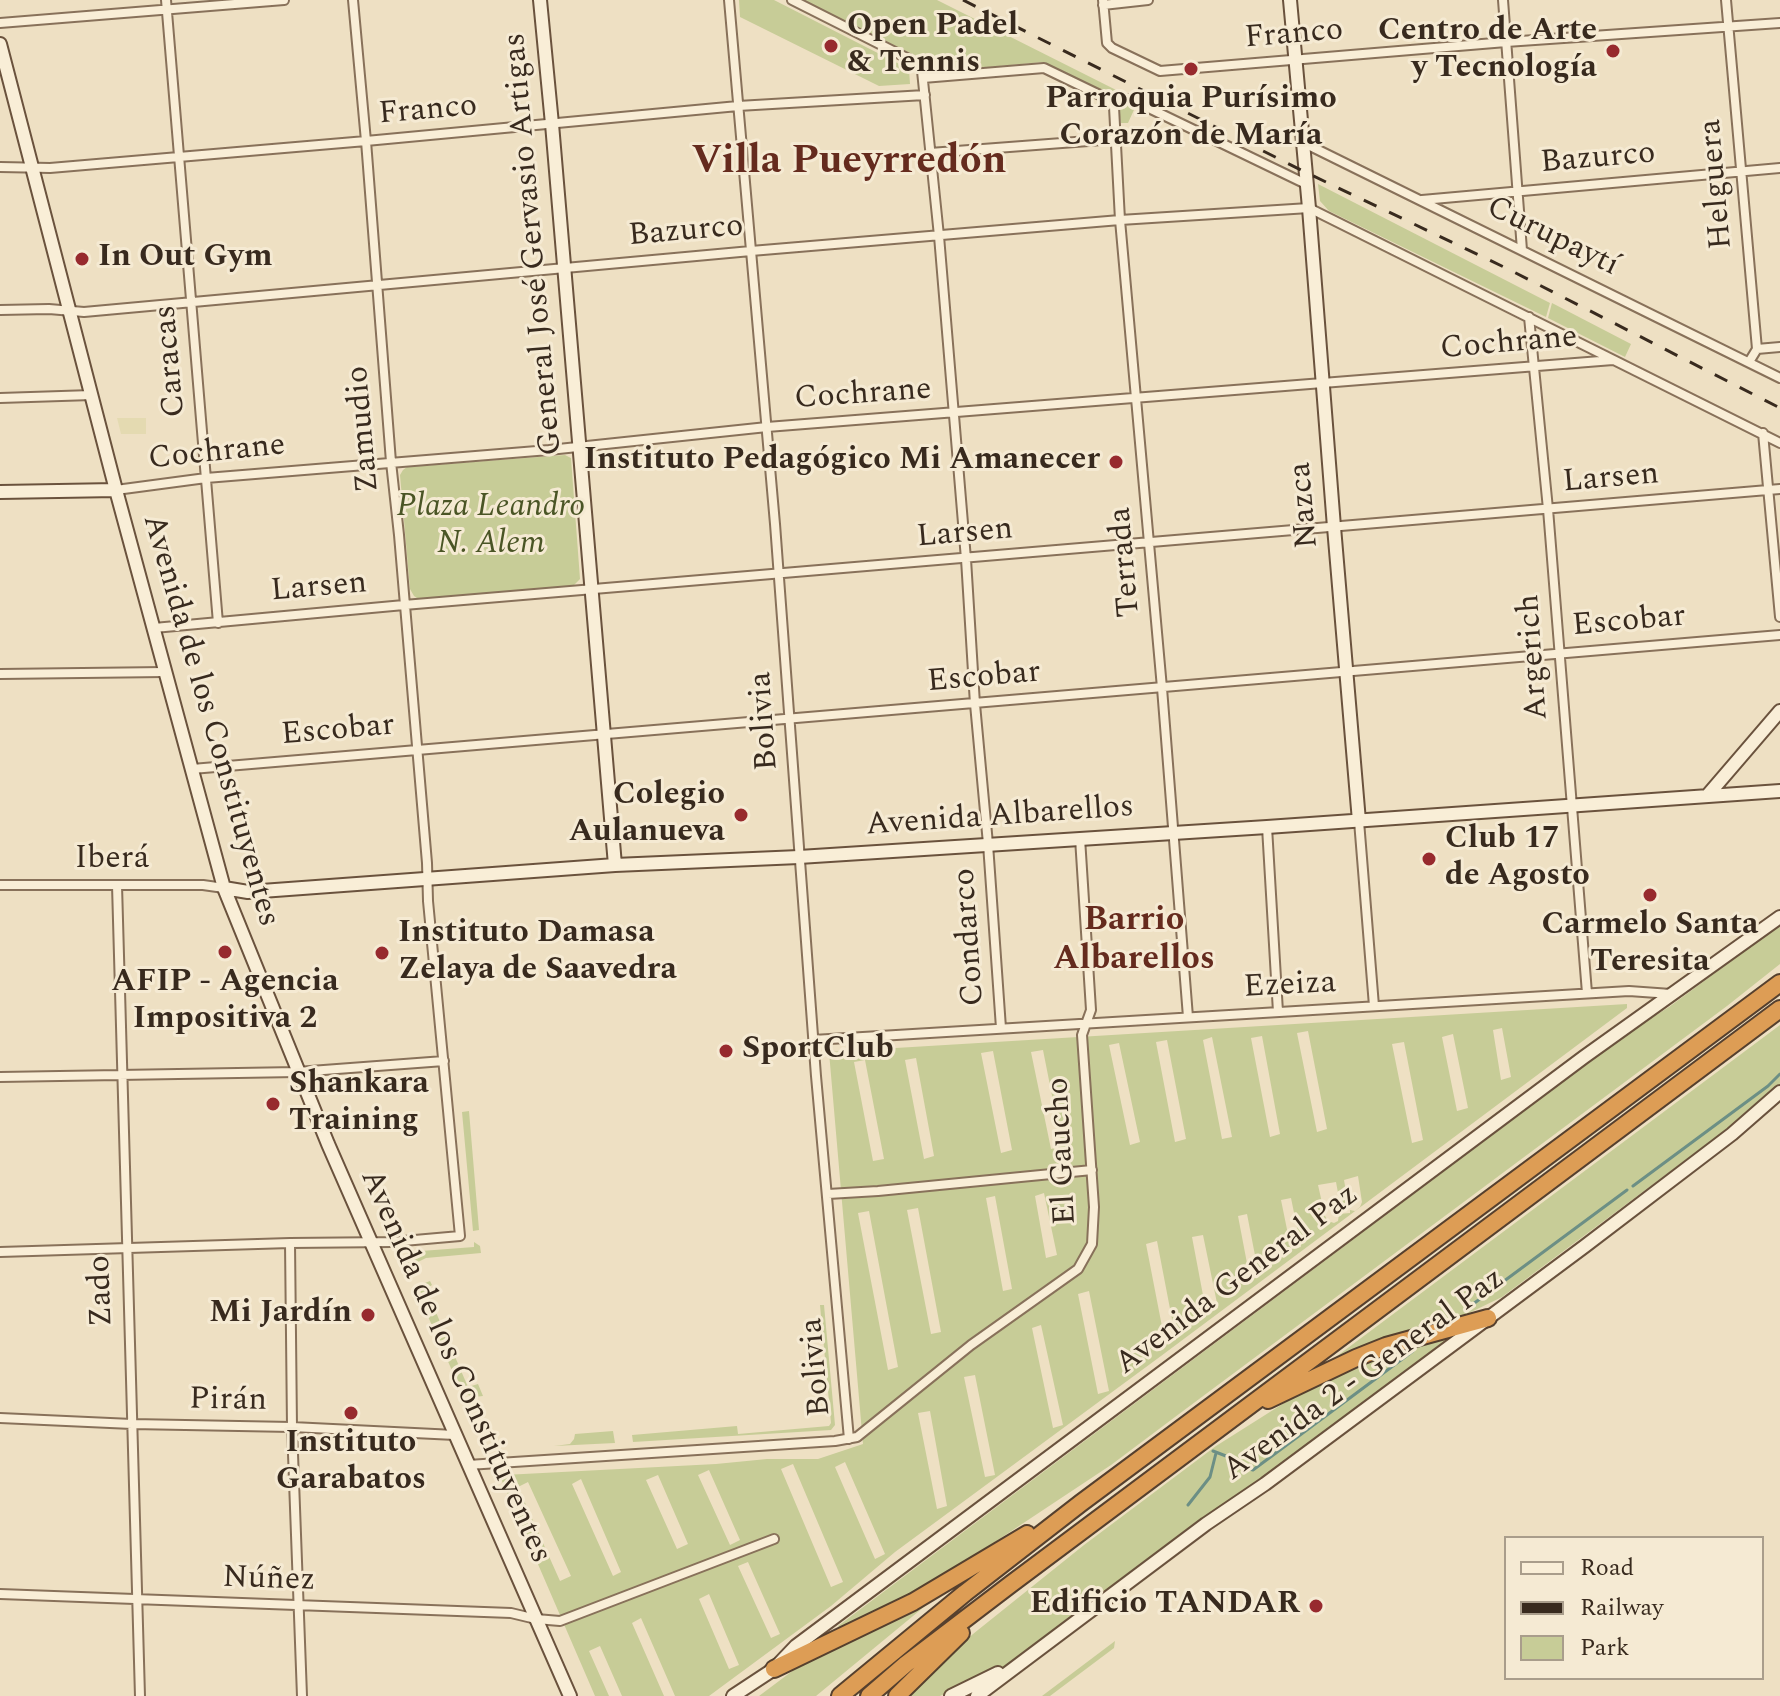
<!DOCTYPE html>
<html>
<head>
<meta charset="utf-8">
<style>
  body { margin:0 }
  #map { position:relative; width:1780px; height:1696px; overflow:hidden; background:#eee0c3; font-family:Spectral,serif }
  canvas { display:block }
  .legend { position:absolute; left:1504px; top:1536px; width:260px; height:144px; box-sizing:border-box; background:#f5ead3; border:2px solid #a99d8b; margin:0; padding:10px 14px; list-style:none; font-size:24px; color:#382a1e }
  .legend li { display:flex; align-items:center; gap:16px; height:40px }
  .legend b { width:40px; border:2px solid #a99d8b }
</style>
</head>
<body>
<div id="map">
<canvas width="1780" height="1696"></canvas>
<ul class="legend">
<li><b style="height:10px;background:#f9eed7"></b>Road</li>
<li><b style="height:10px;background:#382a1e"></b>Railway</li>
<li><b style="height:22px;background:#c7cc97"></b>Park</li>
</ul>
</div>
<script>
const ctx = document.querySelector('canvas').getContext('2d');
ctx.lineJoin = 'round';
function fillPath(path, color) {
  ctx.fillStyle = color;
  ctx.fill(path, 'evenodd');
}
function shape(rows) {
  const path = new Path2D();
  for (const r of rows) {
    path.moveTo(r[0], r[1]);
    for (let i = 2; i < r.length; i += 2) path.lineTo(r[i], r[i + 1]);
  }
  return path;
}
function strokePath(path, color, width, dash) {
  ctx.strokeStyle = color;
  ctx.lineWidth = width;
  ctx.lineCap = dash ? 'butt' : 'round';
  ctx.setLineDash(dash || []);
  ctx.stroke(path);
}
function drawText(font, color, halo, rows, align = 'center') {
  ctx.font = font + ' Spectral,serif';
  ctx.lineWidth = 6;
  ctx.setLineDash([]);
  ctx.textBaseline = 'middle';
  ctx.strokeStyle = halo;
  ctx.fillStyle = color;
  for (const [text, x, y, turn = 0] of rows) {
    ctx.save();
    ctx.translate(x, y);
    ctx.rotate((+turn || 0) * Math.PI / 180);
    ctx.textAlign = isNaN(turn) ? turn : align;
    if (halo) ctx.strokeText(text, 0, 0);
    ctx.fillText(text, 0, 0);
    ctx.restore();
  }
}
const farmland = shape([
  [117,418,146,418,146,434,121,434]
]);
const green = shape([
  [739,0,774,0,909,69,910,84,879,86,740,17],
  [803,0,937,0,1138,101,1128,123,1121,123,1117,98,1043,62,946,71],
  [1318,184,1550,303,1546,317,1329,211,1320,201],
  [1552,303,1631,344,1625,357,1548,318],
  [565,455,571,458,580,579,573,586,420,600,414,596,410,589,400,475,403,470,407,467],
  [1780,925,1780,964,1727,1006,1183,1411,1111,1465,945,1575,898,1600,840,1628,838,1626,1635,1028,1669,1007],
  [1627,1004,1627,1008,1161,1356,895,1552,831,1606,709,1696,675,1696,641,1618,632,1623,664,1696,622,1696,600,1646,589,1651,609,1696,595,1696,502,1481,504,1475,716,1464,767,1459,818,1459,863,1444,829,1052],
  [1502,1028,1511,1077,1501,1080,1493,1030],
  [1308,1031,1327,1129,1317,1132,1297,1033],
  [1453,1034,1468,1108,1457,1111,1442,1037],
  [1262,1036,1280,1134,1270,1137,1251,1038],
  [1212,1037,1232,1137,1222,1139,1203,1040],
  [1167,1040,1186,1139,1175,1142,1156,1042],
  [1404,1042,1423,1140,1412,1143,1392,1044],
  [1119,1043,1140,1142,1130,1145,1109,1045],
  [1043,1050,1062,1146,1051,1149,1031,1052],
  [993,1051,1012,1150,1001,1153,981,1053],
  [916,1058,934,1156,924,1159,905,1060],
  [865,1060,884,1159,873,1161,854,1062],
  [1358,1176,1362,1202,1360,1207,1355,1211,1350,1210,1350,1213,1339,1214,1338,1221,1334,1223,1328,1221,1325,1216,1318,1185,1336,1182,1340,1204,1348,1203,1344,1180],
  [1044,1193,1057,1255,1046,1258,1035,1196],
  [995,1196,1012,1289,1003,1291,986,1198],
  [1291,1198,1301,1247,1291,1249,1281,1200],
  [918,1208,941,1332,931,1334,907,1210],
  [869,1211,898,1367,888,1370,858,1213],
  [1247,1214,1259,1276,1250,1279,1238,1216],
  [1203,1235,1218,1308,1206,1311,1192,1237],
  [1157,1241,1176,1340,1165,1342,1146,1244],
  [1089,1291,1109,1391,1098,1394,1078,1294],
  [1041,1325,1063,1425,1053,1428,1032,1328],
  [975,1375,995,1475,985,1477,964,1377],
  [930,1411,947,1506,937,1509,918,1413],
  [845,1462,885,1554,875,1559,835,1467],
  [793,1464,843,1582,831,1587,781,1469],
  [709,1470,740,1540,730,1545,698,1475],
  [658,1475,688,1544,677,1549,646,1480],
  [581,1479,621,1572,613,1576,572,1484],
  [528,1482,571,1576,560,1581,518,1487],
  [748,1562,780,1634,771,1638,738,1566],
  [709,1594,739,1665,729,1669,699,1599],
  [1780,1025,1780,1084,1727,1129,1502,1297,1465,1315,1329,1362],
  [469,1111,479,1230,473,1231,462,1112],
  [474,1242,480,1246,481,1253,426,1258,418,1262,409,1272,404,1260,408,1252,474,1247],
  [430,1281,432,1285,426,1289,468,1387,478,1384,483,1396,474,1397,462,1393,422,1303,420,1285],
  [820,1305,824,1305,835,1425,831,1430,633,1442,632,1435,737,1426,738,1434,829,1426,831,1423],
  [1454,1334,1024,1656,1000,1669,940,1696,904,1696,973,1634,1084,1545,1216,1446,1300,1393,1387,1354],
  [613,1431,615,1443,554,1446,570,1444,574,1439,575,1434],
  [928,1600,930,1602,816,1696,759,1696,807,1660],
  [1115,1641,1114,1648,1050,1696,1042,1696]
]);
const stream = shape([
  [1633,1186,1768,1086,1780,1074],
  [1465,1310,1627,1190],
  [1213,1451,1226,1456,1243,1467,1253,1470,1413,1351],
  [1188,1505,1210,1477,1216,1453]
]);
const street = shape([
  [166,0,218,623],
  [729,0,775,524,816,1076,849,1439],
  [792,0,915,62,920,66,922,71,939,236,966,559,975,704,988,844,1001,1028],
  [1103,0,1107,43,1112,48,1160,71,1506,42,1780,23],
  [1503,0,1522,250],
  [1726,0,1757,349,1749,362],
  [1103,5,1148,0],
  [0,23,284,0],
  [923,78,1044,68,1104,97,1111,102,1114,107,1120,220,1162,688,1188,1017],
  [1130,99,1306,184],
  [1302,142,1780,378],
  [930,153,1115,139],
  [0,167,50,168,366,141,738,106,925,95],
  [1422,200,1780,168],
  [0,310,49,309,84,312,751,251,1120,220,1309,208,1780,443],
  [1529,317,1548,509,1587,993],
  [1757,349,1780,347],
  [0,398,92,395],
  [1763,433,1780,617],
  [116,490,206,478,549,450,767,427,1613,360],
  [154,628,404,605,1780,489],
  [0,674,165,672],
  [192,769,1780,635],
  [1359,821,1374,1006],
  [1267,827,1278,1012],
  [0,885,203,885,224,888],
  [117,885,140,1696],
  [813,1040,1629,991,1671,994],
  [0,1077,297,1072,444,1061],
  [828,1194,878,1191,1092,1170],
  [290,1243,292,1427,302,1696],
  [0,1252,290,1243,392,1242,460,1236,428,901,427,863,399,535,391,462,366,141,353,0],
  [0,1418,132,1424,292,1427,455,1435],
  [468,1465,835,1441,857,1437,971,1345,1078,1269,1092,1244,1094,1207,1082,1035,1091,1010,1080,838],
  [0,1594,511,1613,536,1619,560,1621,774,1539]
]);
const secondary = shape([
  [540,0,552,124,615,865],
  [1290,0,1309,208,1334,527,1359,821],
  [0,44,116,490,224,888,328,1144,570,1696],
  [0,492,116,490],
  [1707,796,1780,711],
  [224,888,248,892,615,865,799,857,1267,827,1780,791],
  [733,1696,774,1669,796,1646,1584,1057,1780,917],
  [951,1696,998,1673],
  [977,1696,1206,1524,1265,1484,1585,1246,1732,1134,1780,1092]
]);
const highway = shape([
  [1268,1400,1356,1358,1386,1346,1488,1318],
  [774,1669,913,1602,1027,1534],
  [840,1696,965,1593,1081,1503,1780,983],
  [869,1696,906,1664,1011,1584,1780,1009],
  [897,1696,961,1633]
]);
const rail = shape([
  [963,0,1305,172,1508,269,1780,408]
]);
const markers = [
  [831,46,8,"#972a2e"],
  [1613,51,8,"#972a2e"],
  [1191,69,8,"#972a2e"],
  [82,259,8,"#972a2e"],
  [1116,462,8,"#972a2e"],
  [741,815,8,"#972a2e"],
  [1429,859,8,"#972a2e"],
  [1650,895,8,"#972a2e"],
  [225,952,8,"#972a2e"],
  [382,953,8,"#972a2e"],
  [726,1051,8,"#972a2e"],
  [273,1104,8,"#972a2e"],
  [368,1315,8,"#972a2e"],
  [351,1413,8,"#972a2e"],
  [1316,1606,8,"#972a2e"]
];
const poiNames = [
  ["Open Padel",847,28],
  ["& Tennis",847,65],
  ["Centro de Arte",1597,33,"right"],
  ["y Tecnología",1597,70,"right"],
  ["Parroquia Purísimo",1191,101,"center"],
  ["Corazón de María",1191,138,"center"],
  ["In Out Gym",98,259],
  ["Instituto Pedagógico Mi Amanecer",1100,462,"right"],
  ["Colegio",725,797,"right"],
  ["Aulanueva",725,834,"right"],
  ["Club 17",1445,841],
  ["de Agosto",1445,878],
  ["Carmelo Santa",1650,927,"center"],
  ["Teresita",1650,964,"center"],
  ["Instituto Damasa",398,935],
  ["Zelaya de Saavedra",398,972],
  ["AFIP - Agencia",225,984,"center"],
  ["Impositiva 2",225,1021,"center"],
  ["SportClub",742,1051],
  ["Shankara",289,1086],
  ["Training",289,1123],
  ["Mi Jardín",352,1315,"right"],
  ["Instituto",351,1445,"center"],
  ["Garabatos",351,1482,"center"],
  ["Edificio TANDAR",1300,1606,"right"]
];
const streetNames = [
  ["Franco",1294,36,-5],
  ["Franco",428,112,-5],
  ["Bazurco",1598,160,-5],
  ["Helguera",1718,184,-95],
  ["Bazurco",686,233,-5],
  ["Curupaytí",1552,238,26],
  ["General José Gervasio Artigas",535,244,-95],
  ["Cochrane",1509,345,-5],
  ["Caracas",172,361,-95],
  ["Cochrane",863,396,-4],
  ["Zamudio",365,429,-95],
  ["Cochrane",217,454,-6],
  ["Larsen",1611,480,-5],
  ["Nazca",1306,505,-95],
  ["Larsen",965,535,-5],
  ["Terrada",1127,562,-95],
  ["Larsen",319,589,-5],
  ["Escobar",1629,623,-5],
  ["Argerich",1535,657,-94],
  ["Escobar",984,679,-5],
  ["Avenida de los Constituyentes",209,721,74],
  ["Bolivia",766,721,-94],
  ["Escobar",338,732,-5],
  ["Avenida Albarellos",1000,818,-4],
  ["Iberá",112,861],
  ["Condarco",971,937,-94],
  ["Ezeiza",1290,987,-3],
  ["El Gaucho",1064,1151,-93],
  ["Avenida General Paz",1238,1281,-37],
  ["Zado",103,1291,-92],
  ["Avenida de los Constituyentes",454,1367,66],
  ["Bolivia",818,1367,-95],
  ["Avenida 2 - General Paz",1365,1376,-36],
  ["Pirán",228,1402,1],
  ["Núñez",269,1581,2]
];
const parkNames = [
  ["Plaza Leandro",491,509],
  ["N. Alem",491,546]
];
const neighbourhoodNames = [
  ["Barrio",1134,922],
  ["Albarellos",1134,961]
];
const districtNames = [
  ["Villa Pueyrredón",849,164]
];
fillPath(farmland, '#e4dab1');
fillPath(green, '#c7cc97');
strokePath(stream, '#6c8f85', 3);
strokePath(street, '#88715a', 12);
strokePath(secondary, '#6a523d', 16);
strokePath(highway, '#56402e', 20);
strokePath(street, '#f9eed7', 8);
strokePath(secondary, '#f9eed7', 12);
strokePath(highway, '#dd9d55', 16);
strokePath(rail, '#382a1e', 3, [14, 14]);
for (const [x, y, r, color] of markers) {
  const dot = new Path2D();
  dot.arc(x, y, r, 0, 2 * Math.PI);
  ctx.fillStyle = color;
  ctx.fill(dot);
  strokePath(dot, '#f5ead3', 3);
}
drawText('bold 32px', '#382a1e', '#f5ead3', poiNames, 'left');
drawText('32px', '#382a1e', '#f5ead3', streetNames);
drawText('italic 32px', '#4a5525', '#f5ead3', parkNames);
drawText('bold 34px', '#652b1e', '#f5ead3', neighbourhoodNames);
drawText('bold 40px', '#652b1e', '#f5ead3', districtNames);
</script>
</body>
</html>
